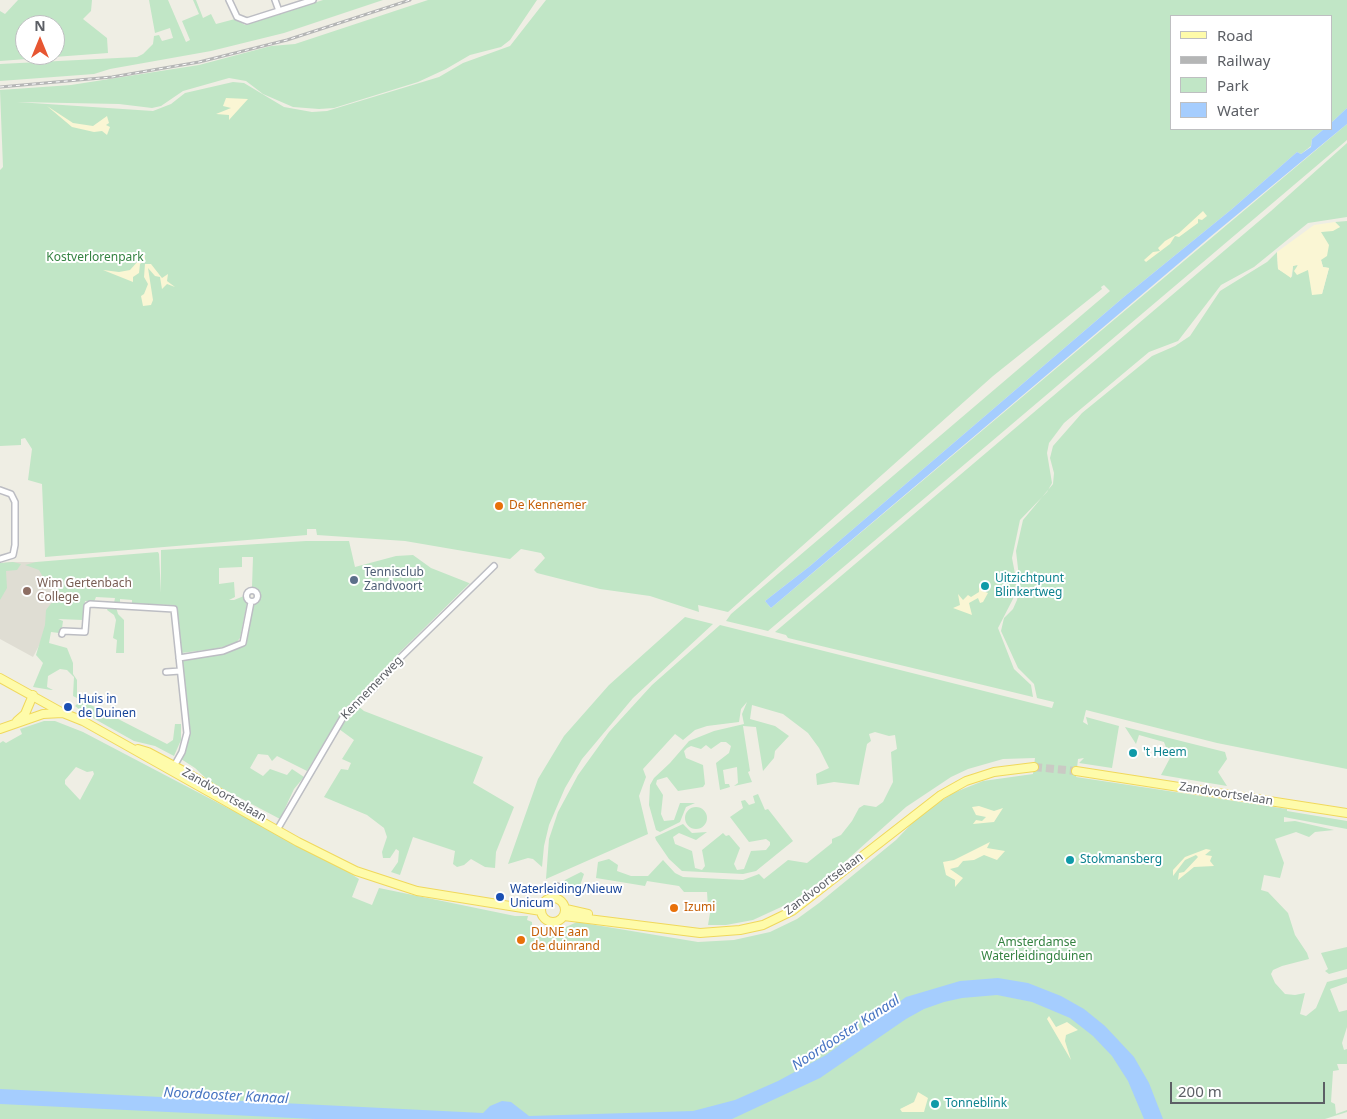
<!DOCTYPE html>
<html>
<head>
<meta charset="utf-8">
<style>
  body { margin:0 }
  #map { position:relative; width:1347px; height:1119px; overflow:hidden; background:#efeee4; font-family:"Noto Sans",sans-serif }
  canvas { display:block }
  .legend { position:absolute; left:1170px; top:15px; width:162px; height:115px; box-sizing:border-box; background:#fff; border:1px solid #bebfc1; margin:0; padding:6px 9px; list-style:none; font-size:15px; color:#5c5f65 }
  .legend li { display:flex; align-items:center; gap:10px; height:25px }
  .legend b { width:25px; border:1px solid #bebfc1 }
  .north { position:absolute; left:15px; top:15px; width:50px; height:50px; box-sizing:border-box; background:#fff; border:1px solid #bebfc1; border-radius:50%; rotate:0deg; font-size:14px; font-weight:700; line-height:20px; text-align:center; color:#5c5f65 }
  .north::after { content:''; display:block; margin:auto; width:18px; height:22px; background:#e75632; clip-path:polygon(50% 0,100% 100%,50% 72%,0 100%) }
  .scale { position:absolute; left:1170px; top:1082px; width:155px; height:22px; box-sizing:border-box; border:2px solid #5c5f65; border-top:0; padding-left:6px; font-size:15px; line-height:18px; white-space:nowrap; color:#5c5f65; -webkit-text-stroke:4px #fff; paint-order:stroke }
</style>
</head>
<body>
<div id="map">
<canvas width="1347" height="1119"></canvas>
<ul class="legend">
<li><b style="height:6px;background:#fefbaa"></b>Road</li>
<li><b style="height:6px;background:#b5b6b6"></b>Railway</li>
<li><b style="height:14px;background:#c1e6c6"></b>Park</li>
<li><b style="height:14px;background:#a5cdfe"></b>Water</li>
</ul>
<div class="north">N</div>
<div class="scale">200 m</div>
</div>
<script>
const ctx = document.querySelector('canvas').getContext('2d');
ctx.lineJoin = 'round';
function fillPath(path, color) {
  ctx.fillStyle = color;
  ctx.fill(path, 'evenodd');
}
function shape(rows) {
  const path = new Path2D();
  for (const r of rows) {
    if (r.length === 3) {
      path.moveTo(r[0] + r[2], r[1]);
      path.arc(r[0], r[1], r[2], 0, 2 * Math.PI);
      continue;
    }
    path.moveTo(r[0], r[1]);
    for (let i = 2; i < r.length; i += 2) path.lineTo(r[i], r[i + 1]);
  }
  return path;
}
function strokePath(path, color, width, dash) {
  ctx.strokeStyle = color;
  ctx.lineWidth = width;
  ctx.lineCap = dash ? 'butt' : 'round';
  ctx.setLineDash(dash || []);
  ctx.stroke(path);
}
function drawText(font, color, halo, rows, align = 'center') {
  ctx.font = font + ' "Noto Sans",sans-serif';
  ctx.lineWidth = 4;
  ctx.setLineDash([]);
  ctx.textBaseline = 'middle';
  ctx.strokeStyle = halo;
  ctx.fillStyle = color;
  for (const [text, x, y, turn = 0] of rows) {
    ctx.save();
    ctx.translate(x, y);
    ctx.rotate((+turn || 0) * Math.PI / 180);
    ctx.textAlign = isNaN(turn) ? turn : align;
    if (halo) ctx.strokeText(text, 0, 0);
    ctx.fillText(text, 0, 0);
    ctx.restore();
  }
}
const education = shape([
  [13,562,54,562,54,617,33,657,0,639,0,563]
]);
const green = shape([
  [18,0,92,0,91,11,83,19,107,38,108,53,0,61,0,11,5,14],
  [25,25,55,25,55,55,25,55],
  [149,0,168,0,186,42,190,40,182,21,199,14,193,0,196,0,203,18,211,14,216,24,235,19,245,25,323,0,383,0,284,33,211,51,110,69,94,74,0,81,0,64,137,57,143,54,153,44,154,36,159,35,162,41,173,38,170,28,155,33],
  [428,0,537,0,510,40,501,47,470,55,446,69,418,82,334,108,319,109,293,107,263,94,246,81,229,78,183,91,161,106,152,108,119,104,17,102,153,111,171,104,185,93,233,82,244,83,284,107,312,112,327,111,439,77,463,63,510,46,546,0,1347,0,1347,108,1331,123,1331,16,1171,16,1171,129,1324,129,1312,139,1311,146,1301,154,1297,152,1232,209,1125,296,810,566,765,601,771,608,1347,124,1347,140,768,631,726,621,731,614,1110,291,1104,285,1101,287,1102,289,993,376,728,612,698,605,699,612,650,596,600,589,537,573,534,570,545,558,541,553,521,549,510,559,405,541,317,535,316,529,307,529,307,535,45,557,42,484,28,480,32,449,25,438,21,439,21,445,0,446,0,170,3,167,0,90,71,85,199,65,271,46,295,44],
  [1347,143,1347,217,1308,223,1254,267,1221,285,1178,341,1149,352,1064,423,1049,443,1047,453,1052,483,1047,492,1020,520,1012,558,1017,584,1014,597,998,628,1014,669,1031,685,1033,697,788,638,786,635,775,632,1271,211],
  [1347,221,1347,769,1217,743,1086,710,1083,722,1088,725,1086,717,1119,726,1112,768,1079,763,1084,758,1078,759,1076,777,1287,809,1287,811,1347,821,1347,829,1284,817,1284,822,1295,821,1334,830,1315,832,1309,837,1296,832,1275,839,1284,863,1280,878,1264,875,1261,890,1268,892,1288,913,1295,935,1307,953,1309,959,1282,966,1273,970,1271,974,1275,983,1285,994,1295,995,1305,993,1300,1014,1306,1016,1316,1008,1327,982,1347,977,1347,983,1330,989,1339,1012,1347,1010,1347,1027,1342,1043,1344,1050,1347,1049,1347,1064,1337,1064,1339,1070,1333,1071,1331,1102,1335,1104,1336,1114,1347,1110,1347,1112,1325,1119,0,1119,0,743,3,741,6,743,22,734,20,729,44,721,55,721,83,732,342,868,359,879,352,897,372,905,379,888,515,916,528,916,527,920,532,922,532,932,546,936,577,922,698,942,734,940,770,932,797,919,819,903,896,840,917,818,935,805,953,793,983,781,1033,774,1035,758,1003,759,968,769,951,777,906,807,838,868,792,902,753,920,726,925,708,925,711,907,708,907,707,892,684,892,679,886,647,881,645,886,596,878,598,862,609,859,618,865,617,871,631,876,648,876,663,860,675,873,683,877,743,880,759,874,764,879,788,860,807,863,832,843,832,839,841,835,852,821,859,808,864,805,876,807,883,802,893,782,891,752,897,749,895,735,889,736,875,732,869,734,871,741,867,744,859,785,834,782,817,785,816,774,829,768,819,748,808,733,783,714,752,705,750,719,775,726,789,736,775,751,774,758,763,771,756,727,743,726,750,771,748,772,752,782,734,786,738,783,737,767,723,770,725,784,729,784,730,787,720,790,716,763,729,753,731,746,726,742,721,742,711,749,706,745,701,749,691,746,687,748,684,751,686,758,703,765,705,784,703,787,678,791,667,777,657,780,656,784,663,795,661,814,664,821,674,820,680,803,695,803,686,807,680,822,660,832,656,830,649,805,650,785,654,778,670,763,689,741,714,731,744,724,742,714,747,702,741,709,739,722,707,726,695,730,683,740,675,734,643,769,646,777,639,796,648,834,546,879,549,839,558,812,578,775,609,732,652,685,720,625,1052,708,1054,702,1037,698,1034,684,1018,668,1001,631,1004,618,1013,609,1017,600,1020,586,1016,551,1023,520,1053,484,1054,473,1050,458,1053,446,1082,413,1152,356,1175,346,1190,336,1220,291,1267,262,1277,252,1278,269,1292,277,1293,266,1298,264,1297,267,1308,270,1322,294,1329,268,1323,267,1321,260,1321,232,1340,227,1335,222],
  [76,767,87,772,93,771,94,774,80,800,65,784,65,780],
  [306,541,349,541,355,567,396,556,413,555,431,568,469,583,471,586,469,584,399,653,351,706,331,731,307,771,277,756,272,761,268,755,258,754,250,768,263,776,270,769,287,775,292,769,304,777,294,789,280,819,210,782,195,768,181,759,188,741,189,729,182,658,240,646,253,603,257,601,259,595,258,589,252,587,253,557,242,557,242,567,219,568,219,584,234,582,235,597,229,600,234,600,244,596,247,603,240,638,235,644,214,649,181,653,175,605,132,604,132,600,120,599,120,603,114,603,115,598,96,597,94,602,85,601,83,620,58,619,63,621,62,628,59,633,51,632,49,643,67,648,73,663,73,674,77,680,77,698,73,696,74,677,67,670,60,669,48,676,47,687,53,690,51,690,33,687,43,663,36,655,45,625,46,610,53,601,51,588,53,582,43,577,39,570,25,565,36,562,158,552,159,554,161,593,161,550],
  [13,562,21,564,17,570,6,571,7,588,0,600,0,563],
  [108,607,116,607,118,614,124,620,124,653,116,653,117,640,113,638,116,620,114,615,107,610],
  [685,617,713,624,633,698,582,759,565,788,549,825,544,846,542,867,533,859,528,858,508,864,538,779,564,736,609,685],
  [81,700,167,744,173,740,175,724,181,724,181,740,174,756,155,746,134,741,84,713,75,706],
  [358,706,364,711,483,757,473,783,514,807,496,852,495,868,485,867,471,859,464,865,457,867,453,864,455,851,413,837,400,875,391,872,398,862,399,851,396,849,390,858,383,858,382,852,387,837,384,828,367,815,324,797,341,769,348,770,351,763,342,759,354,740,339,729],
  [1125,727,1225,752,1227,759,1218,772,1227,786,1161,775,1170,758,1164,742,1139,735,1136,744],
  [758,794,765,810,768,809,793,841,756,871,743,874,682,871,669,859,656,840,655,837,683,824,692,833,707,832,696,840,679,833,673,837,675,844,692,851,695,868,702,870,705,866,702,850,723,833,726,836,729,835,740,848,734,864,737,870,744,869,751,851,766,850,770,845,770,842,766,839,749,842,730,817,743,808,741,801,745,800,749,805,755,803,753,796],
  [696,818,11],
  [581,872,584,874,576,897,561,888,565,880],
  [1347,947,1347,969,1329,974,1325,971,1328,969,1321,953]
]);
const sand = shape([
  [226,98,248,99,229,120,229,115,216,114,231,108,223,106],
  [47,106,73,123,93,126,107,116,109,123,106,125,110,127,107,135,102,131,94,132,72,127],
  [1203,211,1207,216,1202,220,1198,219,1198,223,1179,237,1175,236,1170,244,1146,262,1144,260,1153,252,1160,251,1158,248,1165,241,1179,233],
  [1335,222,1340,227,1333,231,1321,232,1329,245,1327,256,1321,260,1323,267,1329,268,1322,294,1312,295,1308,270,1297,275,1294,271,1298,265,1293,266,1291,278,1278,269,1277,252,1314,225],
  [140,256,145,256,145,260,140,264,139,273,133,277,133,282,103,270,119,272,130,270,139,260],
  [145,264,151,264,162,278,168,274,167,281,175,287,167,284,162,289,160,277,155,276,148,268,153,300,151,305,143,306,141,296,144,294,148,284,144,277],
  [982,583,983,591,988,593,983,602,980,603,978,598,969,603,972,615,953,608,960,605,958,594,963,600,968,595,971,597,979,592,979,584],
  [979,806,994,811,1003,808,994,822,973,824,976,820,982,821,986,817,976,815,972,807],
  [990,842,987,848,1005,851,997,860,984,855,974,860,963,861,958,867,950,869,963,878,955,887,955,880,946,875,943,862,954,860],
  [1206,849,1211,850,1205,855,1212,856,1210,861,1214,866,1194,867,1178,880,1179,873,1184,872,1198,857,1196,855,1185,860,1173,876,1173,870,1185,857],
  [1049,1016,1056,1027,1067,1022,1078,1030,1066,1035,1065,1041,1071,1060,1047,1019],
  [918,1092,928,1098,924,1112,902,1112,900,1109,914,1102]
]);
const water = shape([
  [1347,108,1347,124,1330,138,1210,237,771,608,765,601,810,566,1125,296,1232,209,1297,152,1301,154,1311,147,1312,139,1324,129,1331,129,1331,123],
  [998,978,1028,983,1061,996,1084,1009,1105,1026,1134,1057,1149,1083,1163,1119,1144,1119,1128,1081,1112,1056,1093,1036,1070,1018,1032,1002,997,995,962,998,944,1002,924,1009,906,1019,820,1078,732,1119,315,1119,0,1104,0,1089,483,1113,490,1106,502,1101,511,1102,529,1116,693,1111,735,1100,778,1081,826,1055,906,997,960,981]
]);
const primaryTunnel = shape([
  [1034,767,1076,771]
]);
const street = shape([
  [229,0,237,17,247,21,313,0],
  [275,0,279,11],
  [0,490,11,494,15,502,15,545,13,555,0,559],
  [252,596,5.5],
  [62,634,63,631,85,632,87,606,90,604,174,609,187,733,182,752,173,768],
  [179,658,223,651,243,643,251,602],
  [166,672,180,671],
  [277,830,345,714,373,689,401,657,494,566],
  [555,898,557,886]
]);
const primary = shape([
  [0,678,63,713],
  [17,721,25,714,33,695],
  [0,729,43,714,63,713,83,721,298,842,356,871,417,891,541,911],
  [138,749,148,752,189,774,233,801],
  [1076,771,1347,813],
  [553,910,12],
  [566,909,588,914],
  [564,916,700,933,740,930,763,925,792,911,941,795,966,781,994,772,1034,767]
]);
const rail = shape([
  [0,87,112,77,199,62,287,40,410,0]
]);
const markers = [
  [499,506,5,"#e8710a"],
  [354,580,5,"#5c6f8a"],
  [985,586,5,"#0f9aa8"],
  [27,591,5,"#8d6e63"],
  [68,707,5,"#1a4fb4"],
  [1133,753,5,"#0f9aa8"],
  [1070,860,5,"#0f9aa8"],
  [500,897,5,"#1a4fb4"],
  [674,908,5,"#e8710a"],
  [521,940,5,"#e8710a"],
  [935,1104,5,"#0f9aa8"]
];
const parkNames = [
  ["Kostverlorenpark",95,258],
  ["Amsterdamse",1037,943],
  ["Waterleidingduinen",1037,957]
];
const foodNames = [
  ["De Kennemer",509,506],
  ["Izumi",684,908],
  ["DUNE aan",531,933],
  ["de duinrand",531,947]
];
const serviceNames = [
  ["Tennisclub",364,573],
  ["Zandvoort",364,587]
];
const cultureNames = [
  ["Uitzichtpunt",995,579],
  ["Blinkertweg",995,593],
  ["'t Heem",1143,753],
  ["Stokmansberg",1080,860],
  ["Tonneblink",945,1104]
];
const educationNames = [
  ["Wim Gertenbach",37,584],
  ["College",37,598]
];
const streetNames = [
  ["Kennemerweg",372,688,-46],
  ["Zandvoortselaan",1226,794,9],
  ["Zandvoortselaan",224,795,30],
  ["Zandvoortselaan",824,884,-37]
];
const transitNames = [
  ["Huis in",78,700],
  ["de Duinen",78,714],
  ["Waterleiding/Nieuw",510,890],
  ["Unicum",510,904]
];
const waterNames = [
  ["Noordooster Kanaal",846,1033,-33],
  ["Noordooster Kanaal",226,1096,3]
];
fillPath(education, '#dfddd3');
fillPath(green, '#c1e6c6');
fillPath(sand, '#faf6d4');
fillPath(water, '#a5cdfe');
strokePath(primaryTunnel, '#cacac4', 8, [8, 4]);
strokePath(street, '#bcbdc3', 8);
strokePath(primary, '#f0d85c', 10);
strokePath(street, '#fff', 5);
strokePath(primary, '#fefbaa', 8);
strokePath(rail, '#b5b6b6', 3);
strokePath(rail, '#fff', 1, [4]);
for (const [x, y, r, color] of markers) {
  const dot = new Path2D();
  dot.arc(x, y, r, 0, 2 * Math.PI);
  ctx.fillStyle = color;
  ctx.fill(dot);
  strokePath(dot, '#fff', 2);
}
drawText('12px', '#358342', '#fff', parkNames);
drawText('12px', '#c56008', '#fff', foodNames, 'left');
drawText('12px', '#4e5e75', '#fff', serviceNames, 'left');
drawText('12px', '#0d838f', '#fff', cultureNames, 'left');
drawText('12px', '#785e54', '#fff', educationNames, 'left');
drawText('12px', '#5c5f65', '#fff', streetNames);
drawText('12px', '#164399', '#fff', transitNames, 'left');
drawText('italic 14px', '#4774c2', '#fff', waterNames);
</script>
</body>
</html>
